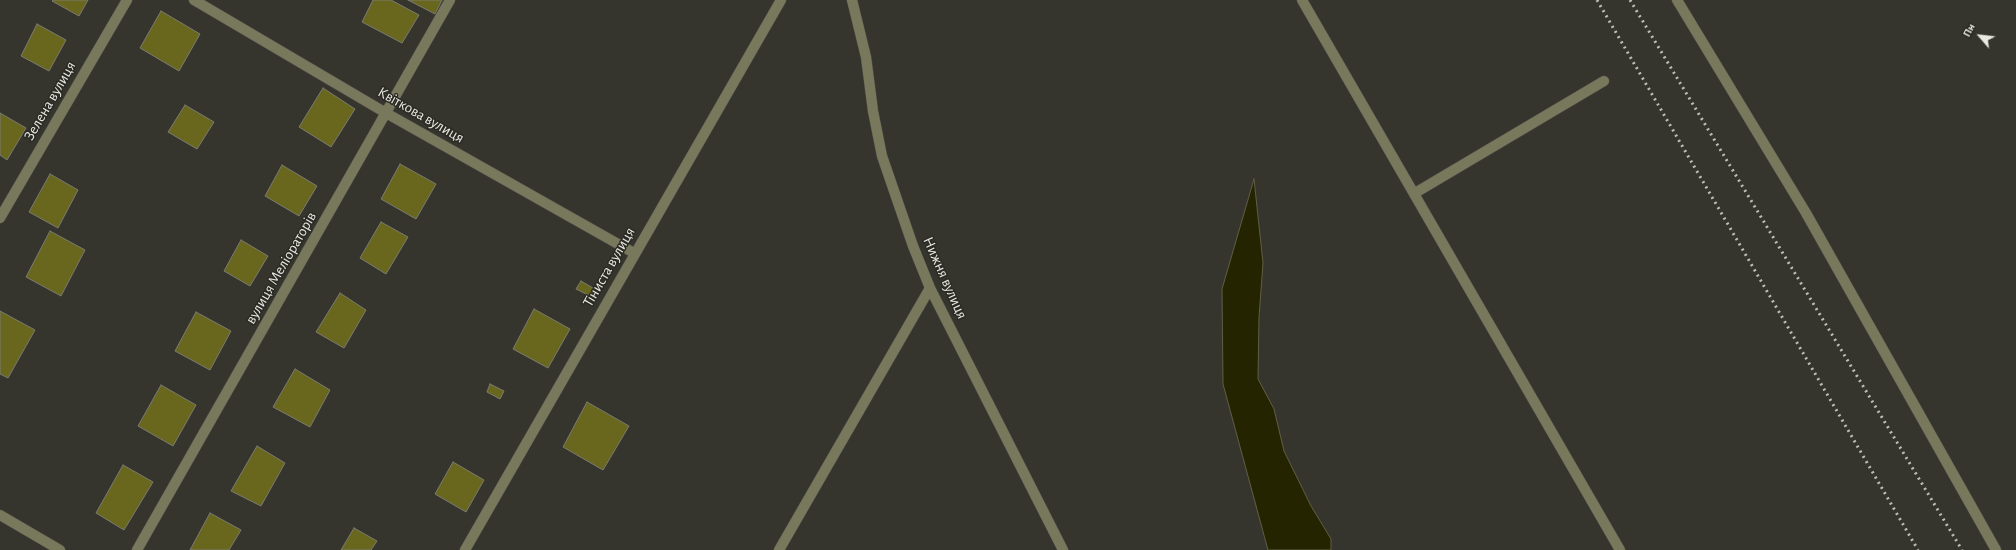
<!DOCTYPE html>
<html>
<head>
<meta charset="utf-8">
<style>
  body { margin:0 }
  #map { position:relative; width:2016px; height:550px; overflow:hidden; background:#35352e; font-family:"Alegreya Sans",sans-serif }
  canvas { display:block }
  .north { position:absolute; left:1960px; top:16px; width:40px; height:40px; -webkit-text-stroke:3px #2b2b24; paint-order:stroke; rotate:298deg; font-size:11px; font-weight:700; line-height:16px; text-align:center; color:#e9e9e4 }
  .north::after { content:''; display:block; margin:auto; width:14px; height:18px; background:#e9e9e4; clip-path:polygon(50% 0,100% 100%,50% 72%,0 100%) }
</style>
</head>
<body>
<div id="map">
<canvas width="2016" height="550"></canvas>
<div class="north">Пн</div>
</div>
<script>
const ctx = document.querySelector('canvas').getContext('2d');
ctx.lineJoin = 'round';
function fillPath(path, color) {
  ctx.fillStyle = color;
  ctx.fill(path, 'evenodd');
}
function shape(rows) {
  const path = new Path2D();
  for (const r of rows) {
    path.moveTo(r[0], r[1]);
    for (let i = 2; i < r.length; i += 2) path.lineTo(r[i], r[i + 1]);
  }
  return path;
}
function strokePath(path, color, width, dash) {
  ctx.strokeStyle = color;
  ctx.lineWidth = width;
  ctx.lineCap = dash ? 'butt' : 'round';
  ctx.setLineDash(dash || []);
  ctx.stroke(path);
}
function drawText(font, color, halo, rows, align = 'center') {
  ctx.font = font + ' "Alegreya Sans",sans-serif';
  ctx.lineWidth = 3;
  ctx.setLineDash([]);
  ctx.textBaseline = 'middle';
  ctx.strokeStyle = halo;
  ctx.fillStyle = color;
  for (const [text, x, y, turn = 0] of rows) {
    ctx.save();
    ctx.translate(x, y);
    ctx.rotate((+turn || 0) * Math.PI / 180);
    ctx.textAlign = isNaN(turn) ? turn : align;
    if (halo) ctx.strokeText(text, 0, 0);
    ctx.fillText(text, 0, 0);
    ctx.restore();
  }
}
const water = shape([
  [1254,179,1263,263,1259,317,1258,379,1274,409,1284,451,1311,506,1331,539,1331,550,1268,550,1223,384,1222,289,1254,179]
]);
const building = shape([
  [53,0,88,0,79,16,52,1,53,0],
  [373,0,391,0,419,15,402,43,362,22,373,0],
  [408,0,442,0,435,14,408,0],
  [161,11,200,34,179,71,140,48,161,11],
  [37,24,66,40,49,71,21,56,37,24],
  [323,88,355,109,331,147,299,127,323,88],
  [185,105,214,122,197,149,168,132,185,105],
  [0,113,26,128,7,160,0,155,0,113],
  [400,164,436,184,416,219,381,199,400,164],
  [282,165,317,186,299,216,265,196,282,165],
  [50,174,78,190,58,228,29,212,50,174],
  [381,222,408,237,386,274,360,258,381,222],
  [50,231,85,250,61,296,26,277,50,231],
  [241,240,268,256,250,286,224,271,241,240],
  [581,281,598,291,594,298,576,289,581,281],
  [340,293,366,310,344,348,316,332,340,293],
  [534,309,570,329,548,368,513,349,534,309],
  [0,311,35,330,8,378,0,374,0,311],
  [196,312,231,331,210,370,175,351,196,312],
  [295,369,330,390,310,427,273,407,295,369],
  [490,384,504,391,500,399,487,392,490,384],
  [161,385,196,405,173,446,138,426,161,385],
  [587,402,629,426,603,470,563,447,587,402],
  [257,446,285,463,261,506,231,491,257,446],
  [453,462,484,480,466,512,435,494,453,462],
  [123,465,153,482,124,530,96,513,123,465],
  [210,513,241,530,229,550,190,550,210,513],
  [354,528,377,541,371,550,341,550,354,528]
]);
const minor = shape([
  [194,0,386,113,634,253],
  [852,0,866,57,873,111,882,156,913,246,930,288,1063,550],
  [1302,0,1620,550],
  [1677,0,1806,213,1996,550],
  [1415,193,1604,81],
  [0,218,127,0],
  [0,515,60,550],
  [137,550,450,0],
  [465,550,781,0],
  [779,550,930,288]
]);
const rail = shape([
  [1597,0,1918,550],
  [1630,0,1962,550]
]);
const streetNames = [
  ["Зелена вулиця",50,101,-60],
  ["Квіткова вулиця",421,115,30],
  ["Тіниста вулиця",609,267,-60],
  ["вулиця Меліораторів",281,268,-60],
  ["Нижня вулиця",945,278,66]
];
fillPath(water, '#252400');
strokePath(water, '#605f44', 1);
fillPath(building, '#69671d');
strokePath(building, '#7b7b72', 1);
strokePath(minor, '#52524b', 11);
strokePath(minor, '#78795c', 10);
strokePath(rail, '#bdbdb8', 3, [2, 4]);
drawText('15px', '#e9e9e4', '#2b2b24', streetNames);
</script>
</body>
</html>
